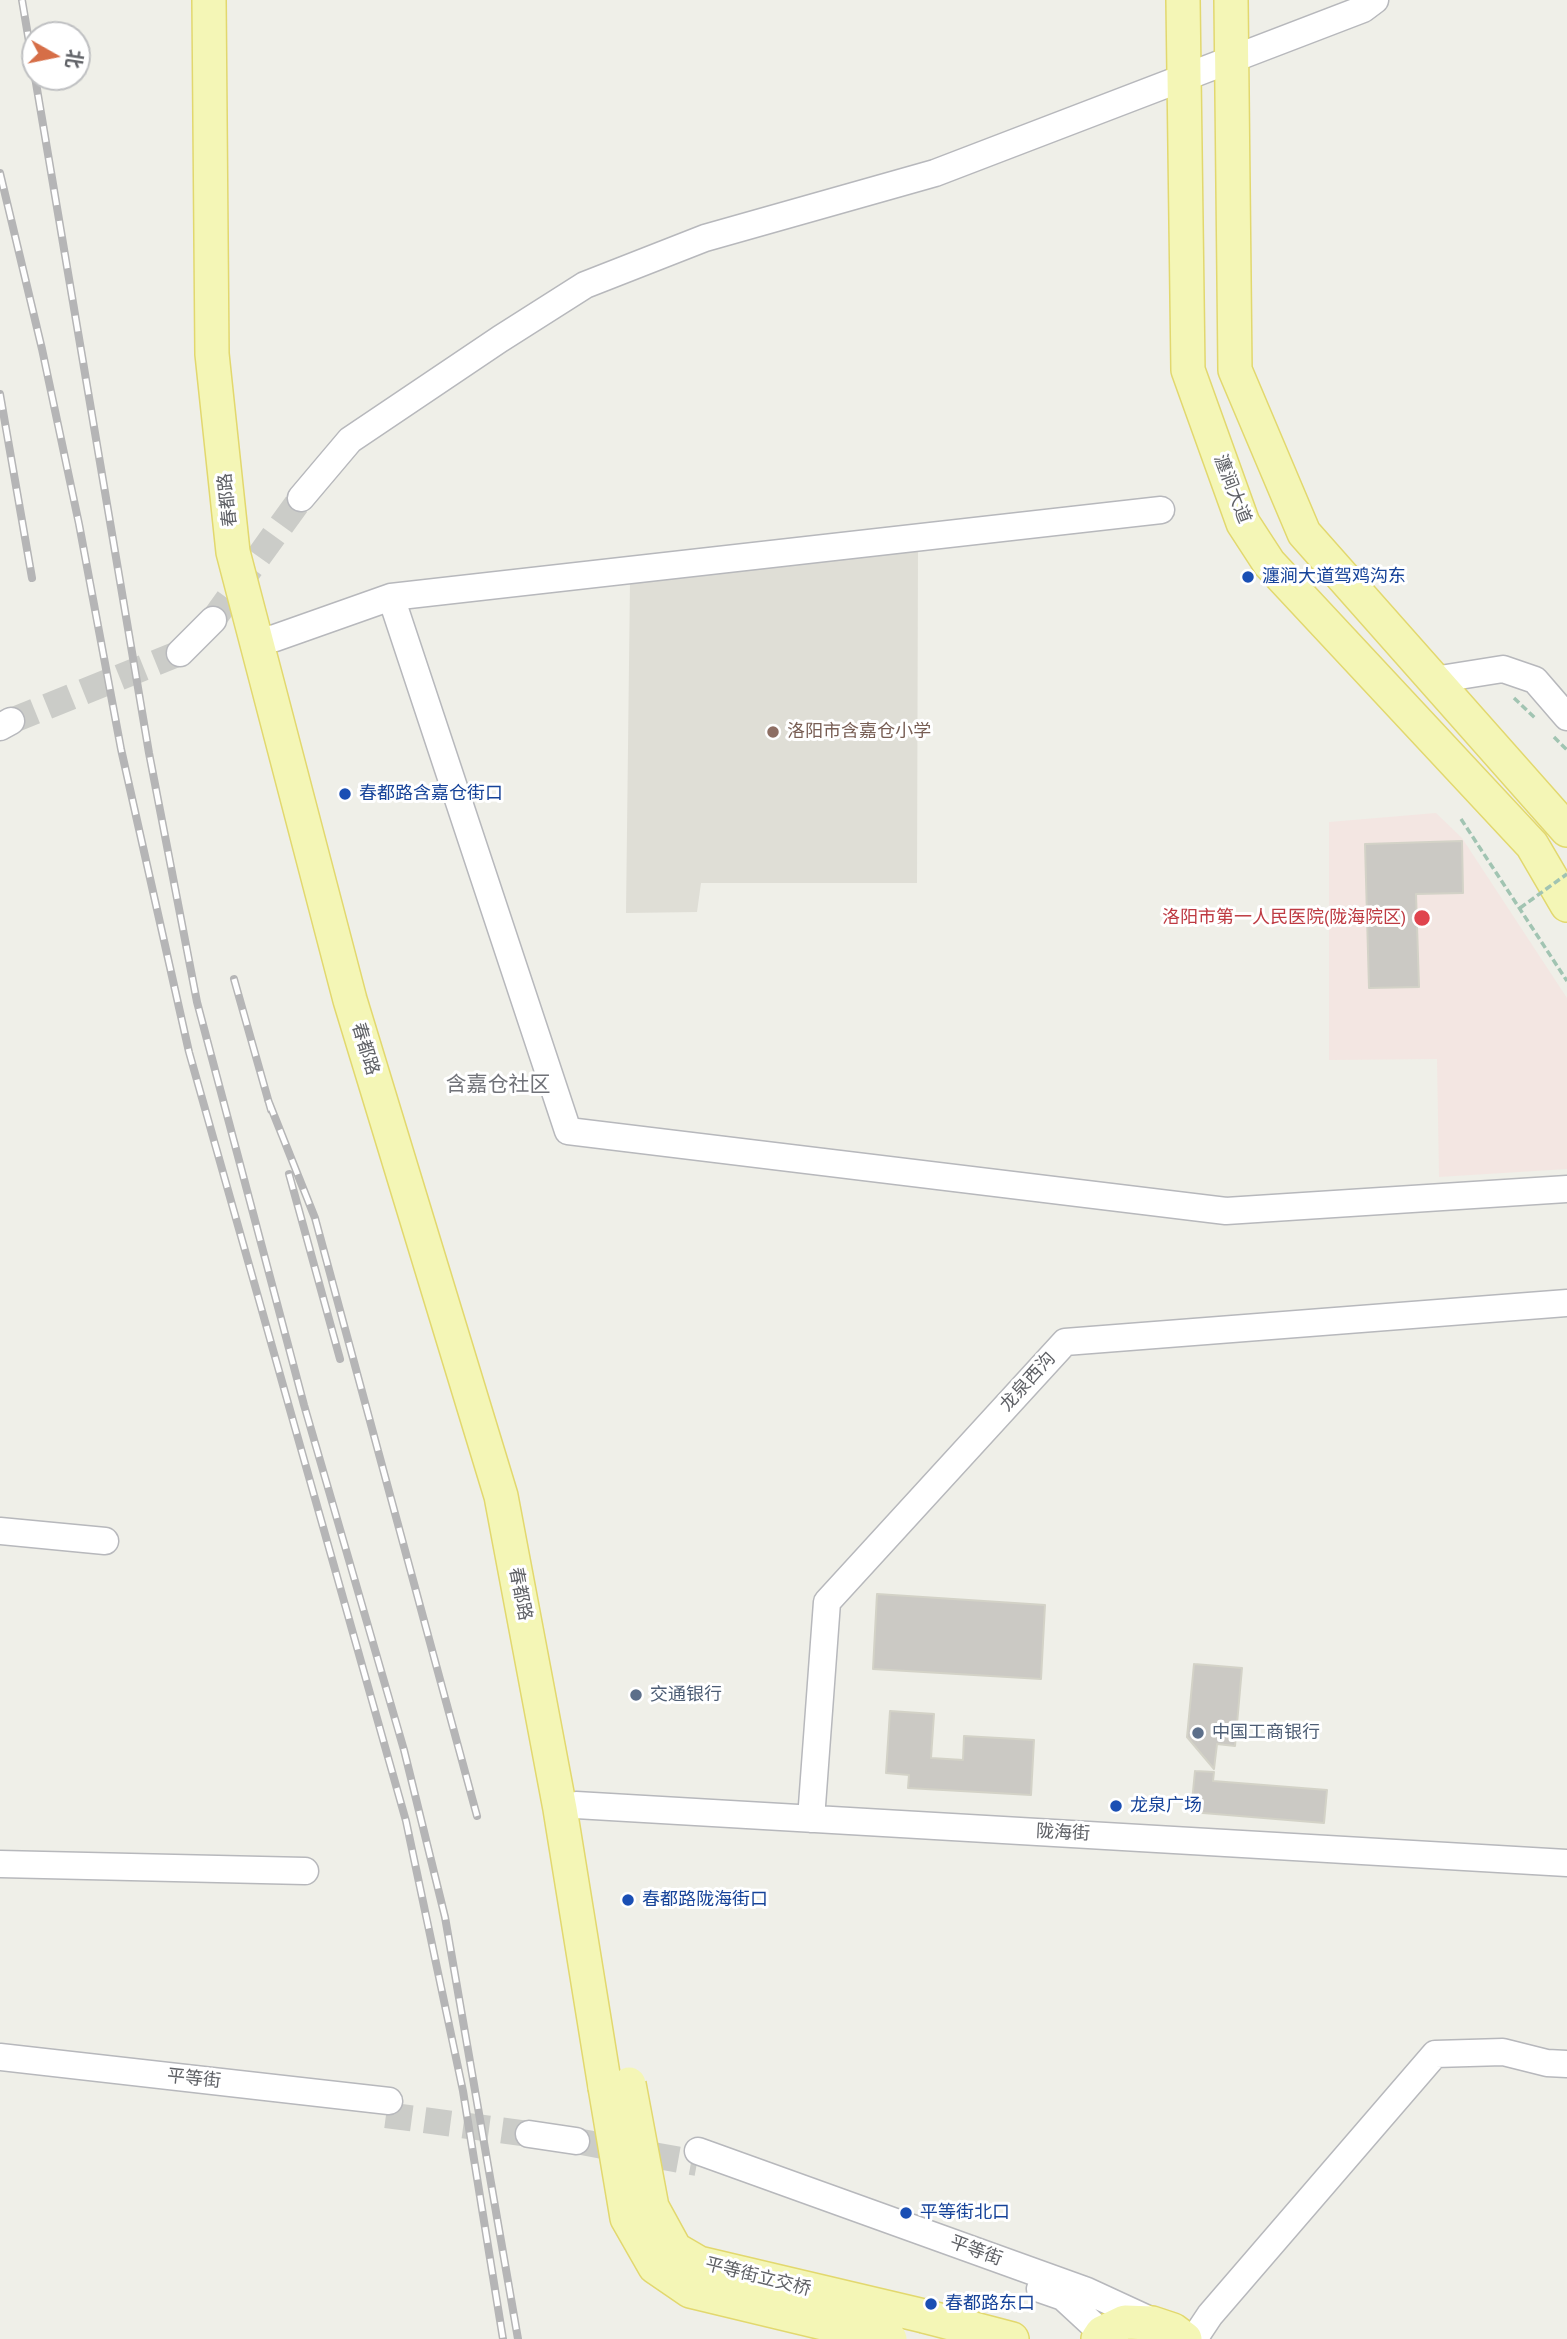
<!DOCTYPE html>
<html>
<head>
<meta charset="utf-8">
<style>
  body { margin:0 }
  #map { position:relative; width:1567px; height:2339px; overflow:hidden; background:#efefe8; font-family:"PT Sans","Noto Sans SC",sans-serif }
  canvas { display:block }
  .north { position:absolute; left:21px; top:21px; width:70px; height:70px; box-sizing:border-box; background:#fff; border:2px solid #bfc0c2; border-radius:50%; rotate:99deg; font-size:19px; font-weight:700; line-height:28px; text-align:center; color:#5f6166 }
  .north::after { content:''; display:block; margin:auto; width:24px; height:32px; background:#d66e47; clip-path:polygon(50% 0,100% 100%,50% 72%,0 100%) }
</style>
</head>
<body>
<div id="map">
<canvas width="1567" height="2339"></canvas>
<div class="north">北</div>
</div>
<script>
const ctx = document.querySelector('canvas').getContext('2d');
ctx.lineJoin = 'round';
function fillPath(path, color) {
  ctx.fillStyle = color;
  ctx.fill(path, 'evenodd');
}
function shape(rows) {
  const path = new Path2D();
  for (const r of rows) {
    path.moveTo(r[0], r[1]);
    for (let i = 2; i < r.length; i += 2) path.lineTo(r[i], r[i + 1]);
  }
  return path;
}
function strokePath(path, color, width, dash) {
  ctx.strokeStyle = color;
  ctx.lineWidth = width;
  ctx.lineCap = dash ? 'butt' : 'round';
  ctx.setLineDash(dash || []);
  ctx.stroke(path);
}
function drawText(font, color, halo, rows, align = 'center') {
  ctx.font = font + ' "PT Sans","Noto Sans SC",sans-serif';
  ctx.lineWidth = 6;
  ctx.setLineDash([]);
  ctx.textBaseline = 'middle';
  ctx.strokeStyle = halo;
  ctx.fillStyle = color;
  for (const [text, x, y, turn = 0] of rows) {
    ctx.save();
    ctx.translate(x, y);
    ctx.rotate((+turn || 0) * Math.PI / 180);
    ctx.textAlign = isNaN(turn) ? turn : align;
    if (halo) ctx.strokeText(text, 0, 0);
    ctx.fillText(text, 0, 0);
    ctx.restore();
  }
}
const education = shape([
  [918,549,917,883,701,883,697,912,626,913,630,581]
]);
const medical = shape([
  [1436,813,1462,838,1567,998,1567,1169,1439,1177,1437,1059,1329,1060,1329,822]
]);
const building = shape([
  [1462,841,1463,893,1416,894,1419,987,1369,988,1365,844,1462,841],
  [877,1594,1045,1605,1041,1679,873,1669,877,1594],
  [1194,1664,1242,1668,1235,1746,1217,1744,1214,1769,1187,1737,1194,1664],
  [890,1711,934,1714,931,1758,963,1760,964,1736,1034,1740,1031,1795,908,1788,909,1775,886,1773,890,1711],
  [1195,1771,1214,1772,1213,1781,1327,1790,1324,1823,1191,1812,1195,1771]
]);
const minorTunnel = shape([
  [213,620,301,498],
  [11,721,180,653],
  [386,2115,529,2134],
  [576,2141,697,2163]
]);
const path = shape([
  [1514,698,1536,719],
  [1554,737,1567,750],
  [1461,819,1567,981]
]);
const minor = shape([
  [301,498,350,440,500,339,585,285,705,238,935,173,1363,9,1375,0],
  [391,597,568,1131,1226,1211,1567,1189],
  [256,642,275,638,391,597,1161,510],
  [180,653,213,620],
  [1434,680,1503,669,1535,680,1567,717],
  [0,727,11,721],
  [0,1531,105,1541],
  [560,1809,576,1805,1567,1863],
  [811,1819,827,1602,1065,1342,1567,1303],
  [0,1864,305,1871],
  [0,2057,389,2101],
  [529,2134,576,2141],
  [698,2151,1087,2291,1152,2321],
  [1040,2289,1063,2297,1102,2333],
  [1194,2339,1210,2315,1435,2054,1503,2052,1547,2063,1567,2064]
]);
const major = shape([
  [209,0,212,354,233,552,350,1000,501,1496,560,1809,605,2087],
  [1183,0,1188,370,1243,523,1269,563,1532,845,1567,905],
  [1231,0,1235,370,1304,533,1567,830],
  [924,2316,1012,2339],
  [1098,2339,1102,2333,1125,2322,1152,2323,1173,2330,1185,2339]
]);
const rail = shape([
  [22,0,149,753,197,1002,304,1405,404,1750,445,1917,518,2339],
  [0,173,42,349,79,524,121,749,189,1052,406,1821,463,2091,503,2339],
  [0,394,32,578],
  [234,979,271,1110],
  [268,1100,315,1218,477,1816],
  [289,1174,340,1359]
]);
const pathBridge = shape([
  [1520,908,1567,874]
]);
const majorBridge = shape([
  [629,2084,652,2207,675,2249,699,2263,924,2316],
  [605,2087,627,2218,655,2267,690,2291,890,2339]
]);
const markers = [
  [1248,577,7,"#1a4fb4"],
  [773,732,7,"#8d6e63"],
  [345,794,7,"#1a4fb4"],
  [1422,918,9,"#e0444e"],
  [636,1695,7,"#5c6f8a"],
  [1198,1733,7,"#5c6f8a"],
  [1116,1806,7,"#1a4fb4"],
  [628,1900,7,"#1a4fb4"],
  [906,2213,7,"#1a4fb4"],
  [931,2304,7,"#1a4fb4"]
];
const streetNames = [
  ["瀍涧大道",1232,489,69],
  ["春都路",228,500,-96],
  ["春都路",365,1049,73],
  ["龙泉西沟",1028,1382,-48],
  ["春都路",520,1594,79],
  ["陇海街",1063,1833,3],
  ["平等街",194,2079,6],
  ["平等街",976,2251,20],
  ["平等街立交桥",758,2277,14]
];
const transitNames = [
  ["瀍涧大道驾鸡沟东",1262,577],
  ["春都路含嘉仓街口",359,794],
  ["龙泉广场",1130,1806],
  ["春都路陇海街口",642,1900],
  ["平等街北口",920,2213],
  ["春都路东口",945,2304]
];
const educationNames = [
  ["洛阳市含嘉仓小学",787,732]
];
const healthNames = [
  ["洛阳市第一人民医院(陇海院区)",1406,918]
];
const serviceNames = [
  ["交通银行",650,1695],
  ["中国工商银行",1212,1733]
];
const quarterNames = [
  ["含嘉仓社区",498,1085]
];
fillPath(education, '#dfded6');
fillPath(medical, '#f3e6e2');
fillPath(building, '#cbc9c4');
strokePath(building, '#d3d2c7', 2);
strokePath(minorTunnel, '#cbccc8', 26, [26, 13]);
strokePath(minor, '#b7b8bc', 29);
strokePath(major, '#e2d86e', 36);
strokePath(path, '#a1c4b2', 3.5, [7, 3.5]);
strokePath(minor, '#fff', 26);
strokePath(major, '#f4f6b6', 33);
strokePath(rail, '#b5b5b6', 8);
strokePath(rail, '#fff', 5, [16]);
strokePath(majorBridge, '#e2d86e', 36, []);
strokePath(pathBridge, '#a1c4b2', 3.5, [7, 3.5]);
strokePath(majorBridge, '#f4f6b6', 33);
for (const [x, y, r, color] of markers) {
  const dot = new Path2D();
  dot.arc(x, y, r, 0, 2 * Math.PI);
  ctx.fillStyle = color;
  ctx.fill(dot);
  strokePath(dot, '#fff', 2.5);
}
drawText('18px', '#5f6166', '#fff', streetNames);
drawText('18px', '#164399', '#fff', transitNames, 'left');
drawText('18px', '#785e54', '#fff', educationNames, 'left');
drawText('18px', '#be3a42', '#fff', healthNames, 'right');
drawText('18px', '#4e5e75', '#fff', serviceNames, 'left');
drawText('21px', '#707278', '#fff', quarterNames);
</script>
</body>
</html>
